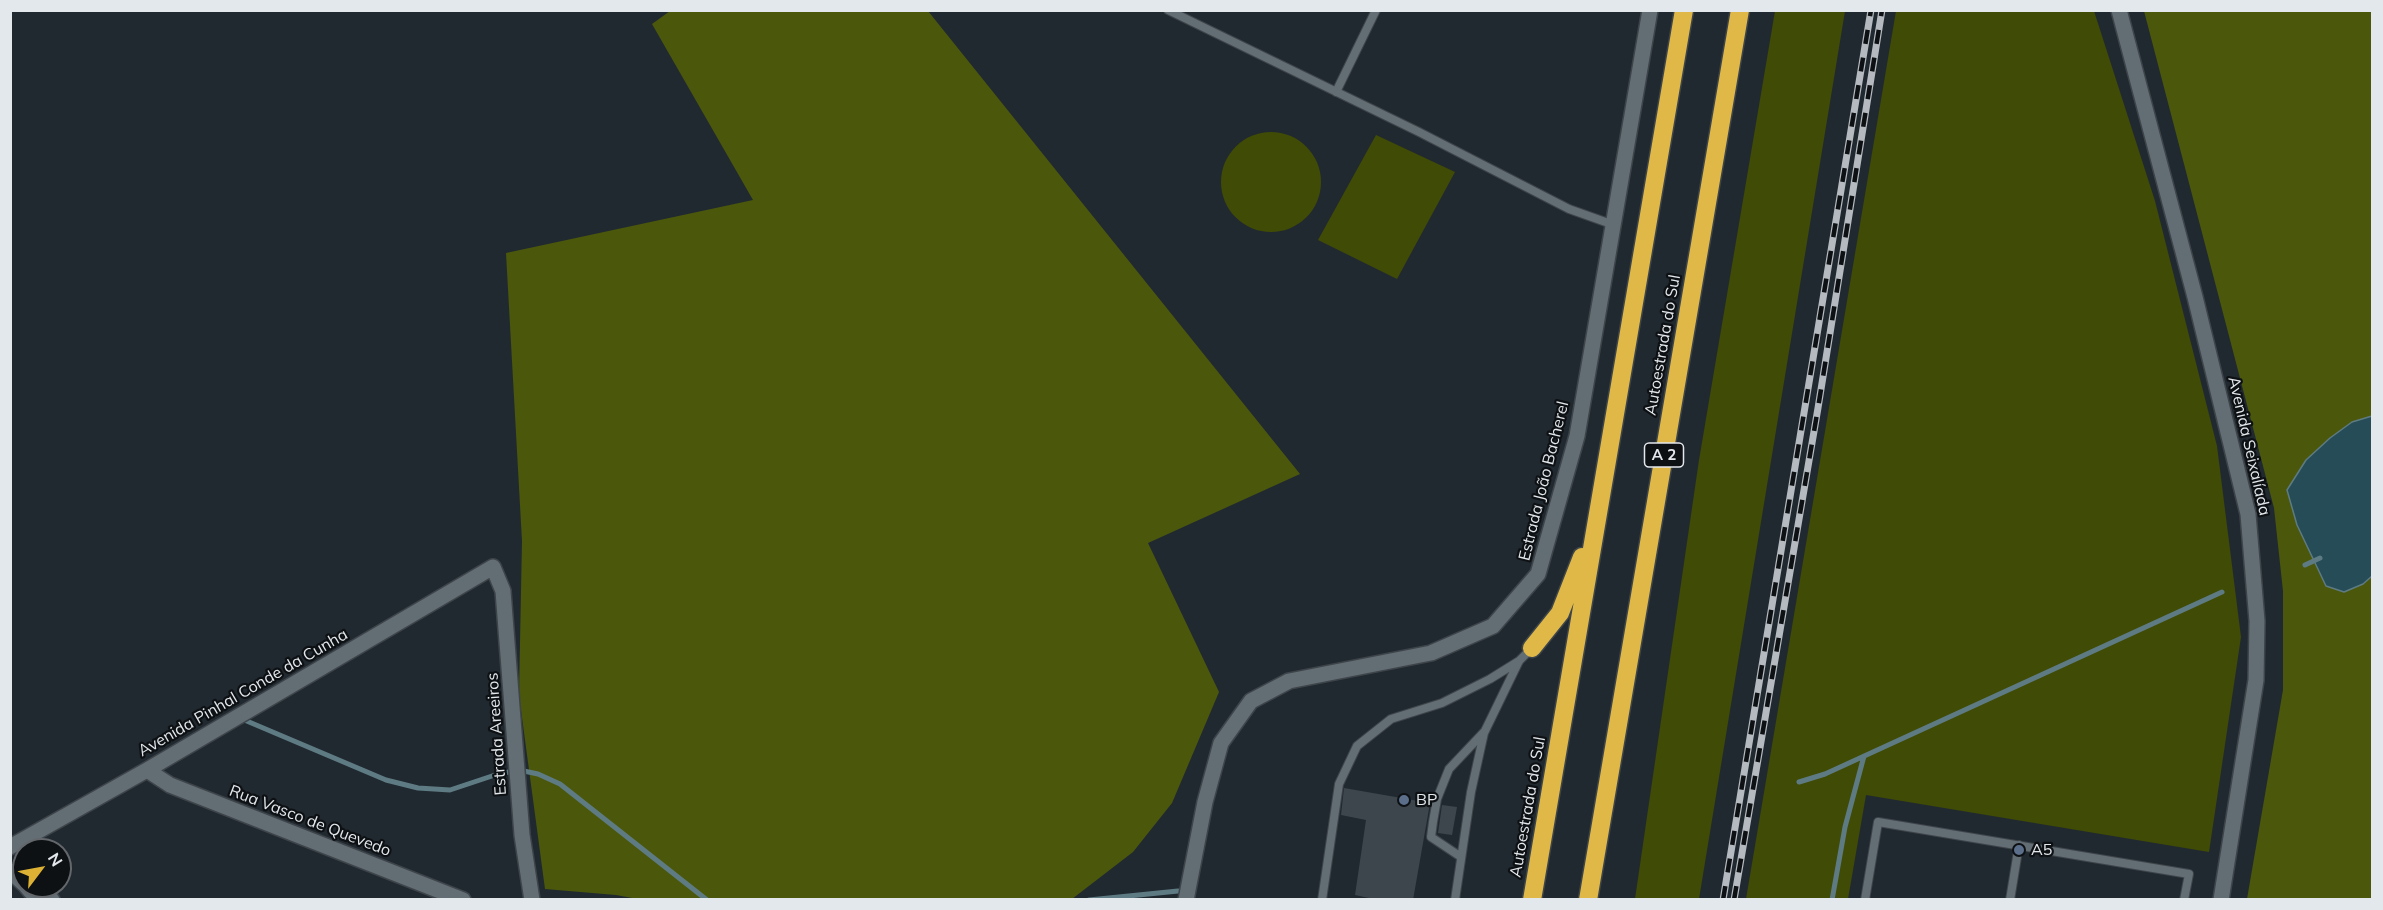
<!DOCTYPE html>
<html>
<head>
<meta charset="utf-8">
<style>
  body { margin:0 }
  #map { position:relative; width:2383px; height:910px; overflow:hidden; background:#212930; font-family:Mulish,sans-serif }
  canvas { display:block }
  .frame { position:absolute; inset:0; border:12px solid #e3e8ed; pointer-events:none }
  .north { position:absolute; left:12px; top:838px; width:60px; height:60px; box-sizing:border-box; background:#0e1114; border:2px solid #63676b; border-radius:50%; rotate:58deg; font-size:16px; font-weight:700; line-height:24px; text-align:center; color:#e3e8ed }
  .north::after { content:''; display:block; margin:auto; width:21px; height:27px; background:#ddb133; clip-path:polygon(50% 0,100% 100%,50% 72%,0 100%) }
</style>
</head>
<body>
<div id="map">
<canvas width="2383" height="910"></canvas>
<div class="frame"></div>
<div class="north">N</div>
</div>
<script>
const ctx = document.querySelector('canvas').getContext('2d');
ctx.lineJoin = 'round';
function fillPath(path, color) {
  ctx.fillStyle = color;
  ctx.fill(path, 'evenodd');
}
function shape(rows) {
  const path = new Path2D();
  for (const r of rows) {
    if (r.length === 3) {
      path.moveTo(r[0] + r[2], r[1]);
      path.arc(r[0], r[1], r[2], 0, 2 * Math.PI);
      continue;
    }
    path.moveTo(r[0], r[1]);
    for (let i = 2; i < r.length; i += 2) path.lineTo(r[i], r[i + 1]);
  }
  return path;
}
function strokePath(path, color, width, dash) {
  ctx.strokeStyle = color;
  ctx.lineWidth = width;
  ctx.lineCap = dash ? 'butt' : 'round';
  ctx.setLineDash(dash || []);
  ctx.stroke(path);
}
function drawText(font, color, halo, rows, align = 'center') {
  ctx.font = font + ' Mulish,sans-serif';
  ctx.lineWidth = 4.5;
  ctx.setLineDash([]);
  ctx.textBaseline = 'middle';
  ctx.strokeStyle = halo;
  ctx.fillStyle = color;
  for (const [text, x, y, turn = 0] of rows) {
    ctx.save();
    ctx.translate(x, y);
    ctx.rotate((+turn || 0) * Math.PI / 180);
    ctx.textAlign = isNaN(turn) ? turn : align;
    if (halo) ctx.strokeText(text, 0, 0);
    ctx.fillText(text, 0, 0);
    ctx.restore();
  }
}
const green = shape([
  [1775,11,1845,11,1699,899,1635,899,1699,460],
  [1896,11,2094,11,2155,201,2217,446,2241,637,2209,852,1866,795,1848,899,1746,899],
  [1271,182,50],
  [1376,135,1455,172,1397,279,1318,240]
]);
const forest = shape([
  [670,11,928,11,1300,474,1148,543,1219,692,1172,803,1133,852,1072,899,643,900,616,895,545,889,519,695,522,541,506,253,753,200,652,24],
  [2144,11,2372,11,2372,416,2352,422,2363,584,2372,576,2372,899,2247,899,2283,690,2283,591,2274,508]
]);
const water = shape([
  [2372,416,2372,576,2363,584,2344,592,2326,586,2297,525,2287,490,2306,460,2330,438,2352,422,2372,416]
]);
const stream = shape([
  [2305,565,2320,558],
  [242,719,386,780,418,788,450,790,498,774,519,770,538,774,560,784,707,900],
  [1799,782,1825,774,2222,592],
  [1089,900,1178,891],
  [1832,900,1845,827,1864,756]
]);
const building = shape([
  [1344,788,1430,803,1413,900,1378,900,1355,895,1366,820,1341,815],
  [1442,805,1457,807,1452,835,1438,833]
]);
const service = shape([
  [1168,10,1419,132,1569,209,1614,225],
  [1336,92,1376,10],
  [1461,857,1431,837,1433,822,1437,799,1449,769,1485,731],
  [1322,900,1339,784,1357,746,1391,719,1442,703,1490,679,1519,661],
  [1455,900,1471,792,1484,733,1519,661,1532,648],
  [1865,900,1878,822,2189,874,2184,900],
  [2010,900,2019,845]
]);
const minor = shape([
  [2119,10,2195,297,2248,514,2257,621,2256,680,2221,900],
  [147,770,170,785,463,900],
  [10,847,147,770,493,567,503,591,522,835,532,900],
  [10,871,24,884],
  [26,886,31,892,52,900]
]);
const tertiary = shape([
  [1186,900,1205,802,1221,743,1251,701,1289,681,1431,653,1493,626,1538,574,1577,436,1650,10]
]);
const motorway = shape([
  [1532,648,1560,613,1582,557],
  [1532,900,1684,10],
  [1588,900,1740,10]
]);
const rail = shape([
  [1723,900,1871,10],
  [1734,900,1818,408,1882,10]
]);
const markers = [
  [1404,800,6,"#5c6f8a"],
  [2019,850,6,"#5c6f8a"]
];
const shields = [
  [1664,455,39]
];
const shieldNames = [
  ["A 2",1664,455]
];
const streetNames = [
  ["Autoestrada do Sul",1663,345,-80],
  ["Avenida Seixalíada",2249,446,77],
  ["Estrada João Bacherel",1544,481,-76],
  ["Avenida Pinhal Conde da Cunha",243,693,-30],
  ["Estrada Areeiros",497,734,-94],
  ["Autoestrada do Sul",1528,807,-80],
  ["Rua Vasco de Quevedo",310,821,21]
];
const poiNames = [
  ["BP",1416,800],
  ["A5",2031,850]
];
fillPath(green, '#404b05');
fillPath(forest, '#4b580c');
fillPath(water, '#254c57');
strokePath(water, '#5e7b84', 1.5);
strokePath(stream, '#5e7b84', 5);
fillPath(building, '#3d464d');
strokePath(service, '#3e454a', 10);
strokePath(minor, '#3e454a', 18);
strokePath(tertiary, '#3e454a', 18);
strokePath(motorway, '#3e454a', 21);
strokePath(service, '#636d74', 8);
strokePath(minor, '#636d74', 15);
strokePath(tertiary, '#636d74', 15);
strokePath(motorway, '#dfb847', 18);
strokePath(rail, '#b4babf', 7);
strokePath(rail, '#0e1114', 4.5, [14]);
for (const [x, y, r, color] of markers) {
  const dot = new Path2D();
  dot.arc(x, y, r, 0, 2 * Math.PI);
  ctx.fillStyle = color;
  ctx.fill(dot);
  strokePath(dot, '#0e1114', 2);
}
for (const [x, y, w] of shields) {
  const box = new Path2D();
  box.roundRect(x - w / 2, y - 12, w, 24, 4.5);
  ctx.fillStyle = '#0e1114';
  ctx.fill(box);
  strokePath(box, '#e3e8ed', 1.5);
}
drawText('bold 15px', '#e3e8ed', null, shieldNames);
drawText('16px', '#e3e8ed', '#0e1114', streetNames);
drawText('16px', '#e3e8ed', '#0e1114', poiNames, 'left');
</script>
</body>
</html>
